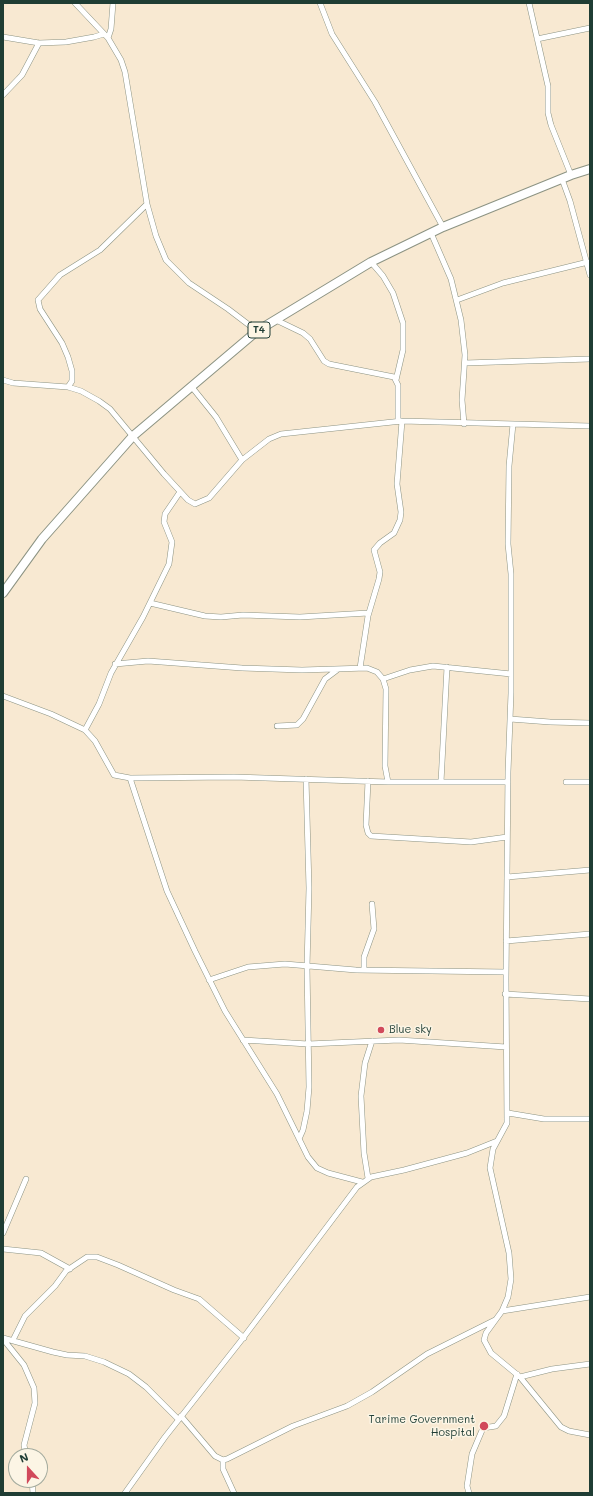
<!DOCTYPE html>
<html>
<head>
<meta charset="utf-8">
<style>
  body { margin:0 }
  #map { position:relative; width:593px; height:1496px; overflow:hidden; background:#f8e9d2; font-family:Mali,sans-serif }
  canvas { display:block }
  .frame { position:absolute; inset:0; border:4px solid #1f3d34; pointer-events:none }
  .north { position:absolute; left:8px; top:1448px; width:40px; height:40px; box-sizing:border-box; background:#fcf5e5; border:1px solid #a4ab9e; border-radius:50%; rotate:339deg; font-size:11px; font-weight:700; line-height:16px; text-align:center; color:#1f3d34 }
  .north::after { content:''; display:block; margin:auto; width:14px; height:18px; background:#d1495b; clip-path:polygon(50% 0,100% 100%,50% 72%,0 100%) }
</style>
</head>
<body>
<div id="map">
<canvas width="593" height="1496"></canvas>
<div class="frame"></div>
<div class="north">N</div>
</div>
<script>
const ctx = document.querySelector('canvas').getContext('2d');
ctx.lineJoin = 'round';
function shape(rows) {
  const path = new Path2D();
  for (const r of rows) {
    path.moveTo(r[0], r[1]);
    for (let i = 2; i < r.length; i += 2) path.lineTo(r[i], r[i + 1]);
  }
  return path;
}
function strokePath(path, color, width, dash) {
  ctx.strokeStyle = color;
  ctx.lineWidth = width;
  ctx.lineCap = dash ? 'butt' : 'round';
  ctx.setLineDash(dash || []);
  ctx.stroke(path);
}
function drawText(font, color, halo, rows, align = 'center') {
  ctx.font = font + ' Mali,sans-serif';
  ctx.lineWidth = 3;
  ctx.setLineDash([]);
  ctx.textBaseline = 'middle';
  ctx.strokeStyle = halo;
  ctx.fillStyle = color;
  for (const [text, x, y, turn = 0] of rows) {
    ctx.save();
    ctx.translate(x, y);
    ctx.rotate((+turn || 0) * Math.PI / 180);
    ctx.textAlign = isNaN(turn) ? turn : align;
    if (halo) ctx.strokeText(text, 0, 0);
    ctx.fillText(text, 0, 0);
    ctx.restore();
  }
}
const minor = shape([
  [75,3,108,38,121,60,125,72,147,204,156,236,166,260,189,283,228,309,257,331],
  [320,3,332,34,375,102,443,227],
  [529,3,548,86,548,113,551,125,571,175],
  [3,37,39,43,66,42,94,37,104,34],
  [108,38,111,29,113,3],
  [537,39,590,28],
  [3,95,22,75,39,43],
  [562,179,570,201,590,275],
  [431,233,451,279,461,320,465,355,462,400,464,424],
  [371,262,383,276,393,293,403,323,403,350,396,380],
  [457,300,503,283,588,262],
  [276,320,303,333,310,339,324,361,329,364,394,377,398,385,398,421],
  [465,363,590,359],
  [3,380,13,383,68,387,81,391,99,401,110,409,164,474,188,500,195,504,209,498,242,460,269,439,281,434,402,421,590,426],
  [191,386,216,417,242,460],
  [68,387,72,381,72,371,68,357,62,343,40,309,38,300,60,275,100,250,147,204],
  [513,424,509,466,508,544,511,574,511,693,508,772,506,979,507,1123,493,1149,490,1168,509,1253,511,1279,508,1297,502,1311,486,1333,484,1340,491,1353,520,1377,561,1427,569,1431,590,1435],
  [150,603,205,616,221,617,243,615,300,617,368,613],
  [115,664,148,661,242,668,302,670,367,668,377,672,383,679,386,689,385,766,388,782],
  [360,668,368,616,379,579,380,572,374,550,380,543,394,533,400,520,401,512,397,484,402,421],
  [383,679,410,670,433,666,511,674],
  [3,696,51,714,85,730,95,741,114,775,130,778,234,777,388,782,508,782],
  [510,719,550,722,590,723],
  [277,726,297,725,303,719,325,679,337,670],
  [85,730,99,704,111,673,143,617,169,564,172,542,164,522,165,514,180,492],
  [130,778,167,891,195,951,225,1011,277,1094,308,1157,317,1168,328,1173,362,1182],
  [368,781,366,825,368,833,371,836,471,842,507,837],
  [441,782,447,667],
  [566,782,590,782],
  [507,877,590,870],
  [506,941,590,934],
  [364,970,364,957,374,929,372,904],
  [209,980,248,967,285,964,356,970,506,972],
  [505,994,590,999],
  [243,1040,308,1044,399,1040,506,1047],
  [508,1113,544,1119,590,1119],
  [299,1139,303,1130,307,1111,309,1087,307,967,309,888,306,779],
  [368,1178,364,1153,361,1096,365,1063,372,1041],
  [3,1233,26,1179],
  [3,1249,41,1253,70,1269],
  [502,1311,590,1297],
  [3,1338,53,1352,67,1355,85,1356,104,1362,129,1374,146,1387,178,1419],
  [3,1339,24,1365,34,1388,35,1403,24,1445,26,1456],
  [13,1340,25,1316,55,1286,66,1271,87,1257,97,1257,118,1265,174,1290,199,1299,244,1338],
  [520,1377,552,1369,590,1364],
  [181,1416,215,1456,223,1460,227,1459,293,1426,347,1406,372,1392,427,1354,495,1320],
  [223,1460,223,1469,234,1493],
  [32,1480,33,1493],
  [125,1493,165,1437,240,1342,357,1187,371,1177,404,1170,467,1153,497,1141],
  [469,1493,467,1486,472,1454,483,1428,496,1426,504,1416,517,1374]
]);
const trunk = shape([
  [3,593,42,539,133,436,257,331,371,262,443,227,571,175,590,169]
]);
const markers = [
  [381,1030,4,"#d1495b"],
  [484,1426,5,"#d1495b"]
];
const shields = [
  [259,330,22]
];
const shieldNames = [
  ["T4",259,330]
];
const poiNames = [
  ["Blue sky",389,1030],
  ["Tarime Government",475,1420,"right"],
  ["Hospital",475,1433,"right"]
];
strokePath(minor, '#8c9383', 6);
strokePath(trunk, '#8c9383', 10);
strokePath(minor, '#fff', 5);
strokePath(trunk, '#fff', 8);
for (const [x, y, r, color] of markers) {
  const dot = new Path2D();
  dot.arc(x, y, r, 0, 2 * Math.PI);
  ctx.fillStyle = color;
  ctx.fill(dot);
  strokePath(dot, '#fcf5e5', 1.5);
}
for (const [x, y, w] of shields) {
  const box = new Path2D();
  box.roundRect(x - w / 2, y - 8, w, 16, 3);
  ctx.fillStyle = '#fcf5e5';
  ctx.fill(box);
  strokePath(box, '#1f3d34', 1);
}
drawText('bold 10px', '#1f3d34', null, shieldNames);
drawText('11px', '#1f3d34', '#fcf5e5', poiNames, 'left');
</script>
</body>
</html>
